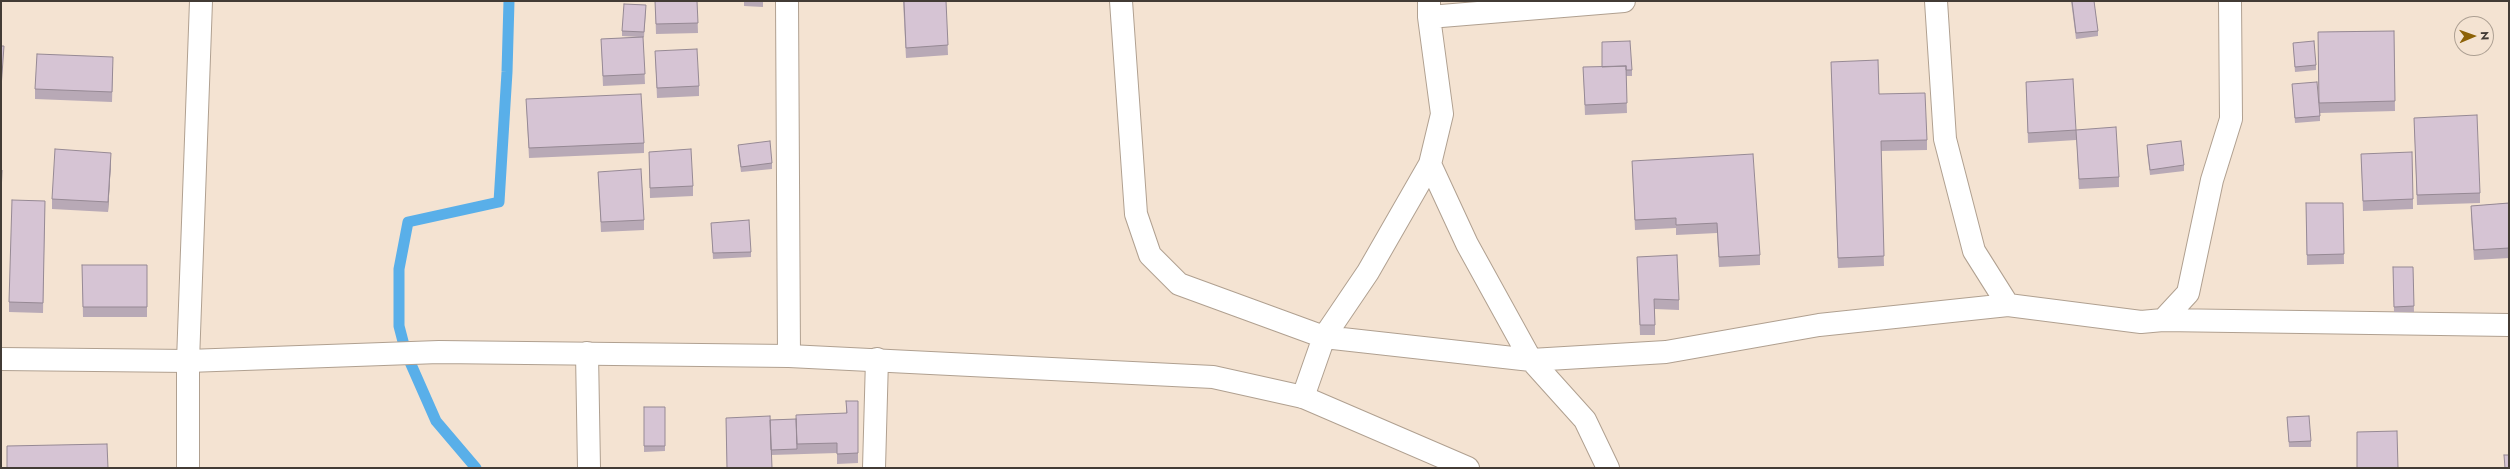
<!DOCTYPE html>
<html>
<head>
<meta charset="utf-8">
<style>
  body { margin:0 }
  #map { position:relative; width:2510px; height:469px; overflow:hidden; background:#f4e3d2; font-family:Jost,sans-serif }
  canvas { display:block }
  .frame { position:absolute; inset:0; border:2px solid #423b35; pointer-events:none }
  .north { position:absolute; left:2454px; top:16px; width:40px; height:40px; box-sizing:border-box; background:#f4e3d2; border:1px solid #ada093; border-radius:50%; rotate:88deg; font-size:11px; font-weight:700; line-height:16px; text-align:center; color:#423b35 }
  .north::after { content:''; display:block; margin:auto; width:14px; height:18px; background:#8d6207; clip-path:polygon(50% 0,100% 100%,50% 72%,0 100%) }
</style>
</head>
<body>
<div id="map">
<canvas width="2510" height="469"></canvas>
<div class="frame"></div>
<div class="north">N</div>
</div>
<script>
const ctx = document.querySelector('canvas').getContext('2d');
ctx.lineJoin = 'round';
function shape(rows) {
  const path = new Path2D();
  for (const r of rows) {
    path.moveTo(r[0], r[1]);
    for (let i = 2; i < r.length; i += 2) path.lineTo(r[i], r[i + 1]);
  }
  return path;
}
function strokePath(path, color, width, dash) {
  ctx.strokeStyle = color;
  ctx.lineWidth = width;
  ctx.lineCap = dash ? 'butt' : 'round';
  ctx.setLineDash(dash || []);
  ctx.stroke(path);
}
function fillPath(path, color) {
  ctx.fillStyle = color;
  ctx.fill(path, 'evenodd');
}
const stream = shape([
  [476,468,436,421,406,353,399,326,399,269,408,222,499,202,507,72,509,1]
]);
const minor = shape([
  [787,1,789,356],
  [1121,1,1136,214,1150,255,1179,284,1324,337,1531,360,1666,352,1819,325,2008,305,2141,322,2163,320,2509,325],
  [1936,1,1945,139,1974,251,2008,305],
  [1429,17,1624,1],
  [1430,164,1467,244,1531,360,1585,420,1608,468],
  [2163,320,2188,293,2212,180,2231,119,2230,1],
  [587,353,589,468],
  [1303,397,1324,337,1368,272,1430,164,1442,114,1429,17,1429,1],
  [188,468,188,361,201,1],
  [874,468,877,359]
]);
const major = shape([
  [1,359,188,361,439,352,789,356,1213,377,1303,397,1468,468]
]);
const wall = shape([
  [655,1,697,1,698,33,656,34],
  [744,1,763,1,763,7,744,6],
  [903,1,946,1,948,55,906,58],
  [2071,1,2094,1,2098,31,2098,36,2076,39],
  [646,10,644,37,643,37,645,84,603,86,601,39,638,37,622,36,622,31],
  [2394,31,2395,111,2320,113,2320,121,2295,123,2292,84,2319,104,2318,32],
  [2293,43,2316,65,2316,70,2295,72],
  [655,51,699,86,699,96,657,98],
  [1831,62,1927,140,1927,150,1881,151,1884,266,1838,268],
  [113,67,112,102,35,99,35,89],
  [1583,67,1602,67,1632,70,1632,76,1626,76,1627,113,1585,115],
  [2026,82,2076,130,2076,140,2028,143],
  [526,99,644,143,644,153,529,158],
  [2414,118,2480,193,2480,203,2417,205],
  [2076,130,2119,177,2119,187,2079,189],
  [738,145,772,163,772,169,741,172,738,150],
  [2147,145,2184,165,2184,171,2150,175,2147,151],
  [649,152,693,186,693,196,650,198],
  [2361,154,2413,199,2413,209,2363,211],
  [1632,161,1760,255,1760,265,1719,267,1717,233,1676,235,1676,228,1635,230],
  [111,163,108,212,52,209,52,199],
  [598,172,644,220,644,230,601,232],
  [45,201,43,313,9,312,9,302],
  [2306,203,2343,203,2344,264,2307,265],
  [2509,203,2509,258,2474,260,2471,216,2471,206],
  [711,223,751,252,751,257,713,259],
  [1637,257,1679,300,1679,310,1655,309,1655,335,1640,335],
  [82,265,147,265,147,317,83,317],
  [2393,267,2413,267,2414,312,2394,312],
  [846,401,858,401,858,463,837,464,837,453,771,455,772,468,727,468,726,418,770,420,796,419,846,413],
  [644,407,665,407,665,451,644,452],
  [2287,417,2311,441,2311,447,2289,447]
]);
const shadedWall = shape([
  [111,153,111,163,108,212,108,202]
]);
const building = shape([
  [655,1,697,1,698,23,656,24,655,1],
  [904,1,946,1,948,45,906,48,904,1],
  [2072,1,2094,1,2098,31,2076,33,2072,1],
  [624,4,646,5,644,32,622,31,624,4],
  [2394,31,2395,101,2319,103,2318,32,2394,31],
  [643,37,645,74,603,76,601,39,643,37],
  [1630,41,1632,70,1626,70,1626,66,1602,67,1602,42,1630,41],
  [2314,41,2316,65,2295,67,2293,43,2314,41],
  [1,46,4,46,1,88,1,46],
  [697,49,699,86,657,88,655,51,697,49],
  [37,54,113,57,112,92,35,89,37,54],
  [1878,60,1879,94,1925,93,1927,140,1881,141,1884,256,1838,258,1831,62,1878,60],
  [1626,66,1627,103,1585,105,1583,67,1626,66],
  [2073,79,2076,130,2028,133,2026,82,2073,79],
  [2317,82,2320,116,2295,118,2292,84,2317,82],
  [641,94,644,143,529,148,526,99,641,94],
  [2477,115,2480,193,2417,195,2414,118,2477,115],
  [2116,127,2119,177,2079,179,2076,130,2116,127],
  [770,141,772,163,741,167,738,145,770,141],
  [2181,141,2184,165,2150,170,2147,145,2181,141],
  [55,149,111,153,108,202,52,199,55,149],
  [691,149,693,186,650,188,649,152,691,149],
  [2412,152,2413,199,2363,201,2361,154,2412,152],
  [1753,154,1760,255,1719,257,1717,223,1676,225,1676,218,1635,220,1632,161,1753,154],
  [641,169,644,220,601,222,598,172,641,169],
  [1,170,2,170,1,195,1,170],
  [12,200,45,201,43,303,9,302,12,200],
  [2306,203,2343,203,2344,254,2307,255,2306,203],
  [2509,203,2509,248,2474,250,2471,206,2509,203],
  [749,220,751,252,713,253,711,223,749,220],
  [1677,255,1679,300,1654,299,1655,325,1640,325,1637,257,1677,255],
  [82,265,147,265,147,307,83,307,82,265],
  [2393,267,2413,267,2414,306,2394,307,2393,267],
  [846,401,858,401,858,453,837,454,837,443,797,444,796,415,847,413,846,401],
  [644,407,665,407,665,446,644,446,644,407],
  [770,416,772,468,727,468,726,418,770,416],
  [2309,416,2311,441,2289,442,2287,417,2309,416],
  [796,419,797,449,771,450,770,420,796,419],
  [2397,431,2398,468,2357,468,2357,432,2397,431],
  [107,444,108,468,7,468,7,446,107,444],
  [2504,455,2509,455,2509,468,2505,468,2504,455]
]);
strokePath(stream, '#59afe9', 11);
strokePath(minor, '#b0a090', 24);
strokePath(major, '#b0a090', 24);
strokePath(minor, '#fff', 22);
strokePath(major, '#fff', 22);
fillPath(wall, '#b8a9b6');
fillPath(shadedWall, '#968994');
fillPath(building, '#d6c4d4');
strokePath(building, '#968994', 1);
</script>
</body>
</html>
